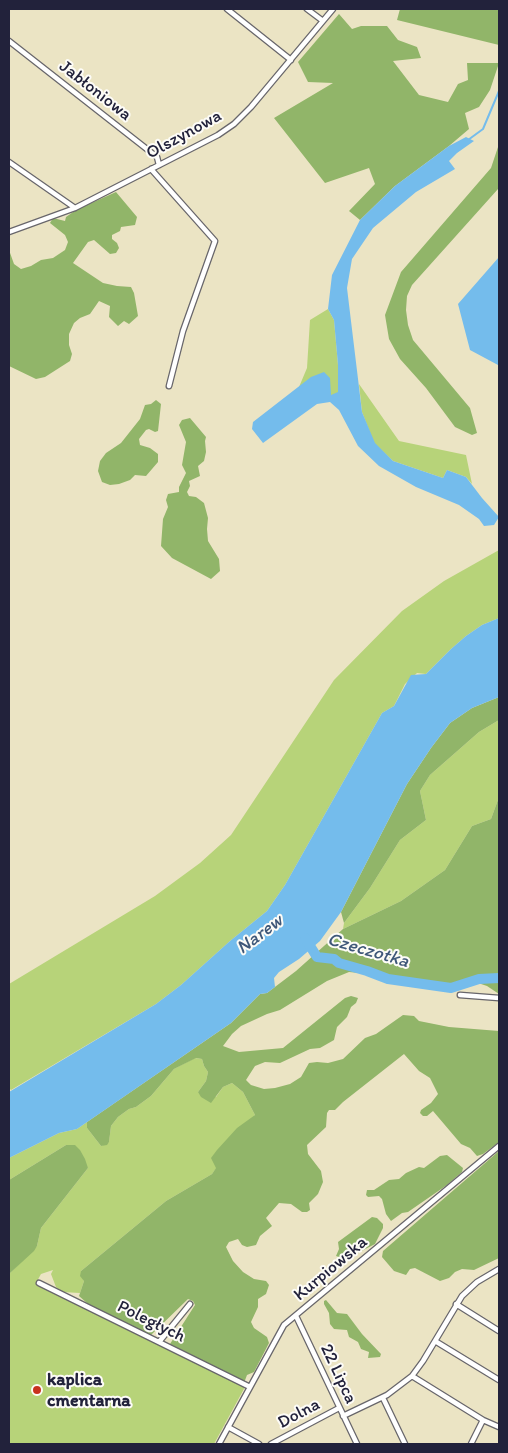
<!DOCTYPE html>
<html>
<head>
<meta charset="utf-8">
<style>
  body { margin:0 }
  #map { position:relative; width:508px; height:1453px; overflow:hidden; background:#ebe4c4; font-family:Itim,sans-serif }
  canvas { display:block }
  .frame { position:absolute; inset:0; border:10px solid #22223b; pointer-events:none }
</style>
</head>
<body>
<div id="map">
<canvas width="508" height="1453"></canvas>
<div class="frame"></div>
</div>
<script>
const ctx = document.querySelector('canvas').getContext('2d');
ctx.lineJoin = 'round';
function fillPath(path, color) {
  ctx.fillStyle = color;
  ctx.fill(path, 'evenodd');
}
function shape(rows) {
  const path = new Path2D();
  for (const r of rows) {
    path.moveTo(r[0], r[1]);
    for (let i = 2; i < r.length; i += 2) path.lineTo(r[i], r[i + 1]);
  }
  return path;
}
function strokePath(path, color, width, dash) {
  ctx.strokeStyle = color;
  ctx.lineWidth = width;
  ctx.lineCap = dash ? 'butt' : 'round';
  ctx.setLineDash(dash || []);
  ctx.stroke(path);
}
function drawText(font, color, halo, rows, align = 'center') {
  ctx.font = font + ' Itim,sans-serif';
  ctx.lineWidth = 4;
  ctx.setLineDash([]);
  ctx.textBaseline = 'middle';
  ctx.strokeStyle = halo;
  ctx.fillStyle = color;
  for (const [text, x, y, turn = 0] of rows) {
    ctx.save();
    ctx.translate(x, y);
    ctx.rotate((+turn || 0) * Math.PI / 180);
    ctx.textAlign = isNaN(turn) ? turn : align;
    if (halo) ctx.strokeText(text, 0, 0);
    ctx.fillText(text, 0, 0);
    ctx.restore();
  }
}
const green = shape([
  [328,309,334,320,338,365,338,393,331,396,299,387,307,368,310,320],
  [359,384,399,441,466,455,472,484,466,477,447,470,443,478,393,461,374,443,362,412],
  [499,550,499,618,482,625,466,636,451,649,426,674,417,673,405,684,394,706,382,713,285,885,267,911,230,941,181,985,156,1004,11,1090,9,1088,9,984,155,896,200,863,231,835,334,680,402,611,444,581],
  [499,720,499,797,491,819,472,826,445,870,401,901,343,929,344,923,370,888,400,840,426,820,420,791,430,775,479,732],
  [195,1058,202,1059,204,1066,208,1072,206,1081,198,1092,216,1097,223,1087,232,1083,243,1092,255,1115,212,1174,166,1201,81,1271,84,1281,80,1293,62,1292,56,1287,51,1274,53,1270,41,1274,36,1283,245,1387,214,1444,9,1444,9,1274,37,1246,41,1228,88,1168,66,1145,9,1180,9,1158,59,1133,77,1129,87,1122,87,1128,101,1146,109,1142,111,1126,118,1117,129,1109,136,1107,151,1096,174,1069]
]);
const forest = shape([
  [400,9,499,9,499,45,397,20],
  [339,14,352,29,361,26,387,26,398,40,417,47,421,58,393,61,419,95,448,102,458,84,468,80,467,63,499,63,490,90,479,107,465,113,469,129,449,146,395,186,360,220,349,211,375,184,369,168,325,183,274,118,333,83,308,82,298,62],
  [499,144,498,189,412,285,407,296,406,310,408,325,413,340,470,408,477,433,472,435,455,427,426,388,400,359,389,339,385,315,401,272,491,168],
  [116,192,137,217,135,225,121,227,120,231,112,235,112,239,117,243,119,248,116,253,110,254,94,240,88,242,73,263,103,283,117,286,131,287,134,293,138,316,129,324,124,321,118,326,109,317,110,306,99,301,90,314,80,318,74,323,69,334,69,345,72,354,70,361,45,377,36,379,9,366,9,250,14,264,21,269,31,266,41,260,53,258,65,250,68,242,65,235,50,223,53,218,65,221,66,217,76,210],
  [156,400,161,404,158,431,155,432,149,429,146,430,139,439,140,445,150,448,158,454,158,462,146,476,135,475,130,480,119,484,110,485,102,482,98,471,100,461,106,453,121,443,140,419,145,405,151,404],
  [190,418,206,437,205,441,206,452,204,461,198,466,200,476,189,481,190,486,187,492,189,496,196,497,204,503,208,518,207,529,208,541,219,559,220,571,211,579,172,558,161,546,163,519,168,507,166,500,168,494,179,492,179,487,186,473,182,465,186,442,179,425,182,420],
  [499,697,499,720,479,732,430,775,420,791,426,820,400,840,370,888,344,923,341,912,407,784,431,748,450,723,472,708],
  [499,797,499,994,487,986,478,983,447,992,403,982,392,984,360,973,349,972,327,981,280,1010,267,1014,241,1026,232,1034,223,1046,239,1052,283,1048,345,998,351,996,358,998,356,1003,351,1007,347,1017,337,1027,334,1040,320,1048,310,1049,280,1063,265,1062,255,1066,246,1080,251,1085,264,1089,275,1088,290,1084,301,1077,309,1063,317,1062,328,1063,343,1059,365,1038,376,1034,403,1015,414,1016,419,1021,449,1027,499,1031,499,1142,483,1154,477,1156,470,1148,461,1144,433,1111,427,1116,423,1116,420,1113,421,1110,431,1103,438,1094,430,1078,419,1071,404,1054,343,1102,335,1110,329,1110,327,1113,326,1127,307,1145,308,1154,321,1171,323,1182,318,1194,309,1203,310,1210,307,1212,302,1212,291,1204,279,1203,266,1218,272,1226,260,1236,256,1245,247,1247,242,1245,238,1239,229,1242,226,1247,233,1261,243,1272,254,1279,266,1281,269,1285,266,1294,258,1299,258,1307,251,1322,254,1328,267,1337,269,1343,254,1372,247,1375,244,1383,170,1344,195,1305,193,1301,188,1299,151,1335,98,1311,88,1304,79,1296,84,1281,80,1276,81,1271,166,1201,212,1174,216,1168,211,1158,217,1150,237,1128,255,1115,243,1092,232,1083,223,1087,211,1103,201,1097,198,1092,206,1081,208,1072,204,1066,202,1059,196,1058,174,1069,151,1096,136,1107,129,1109,118,1117,111,1126,109,1142,107,1145,101,1146,87,1128,87,1122,231,1023,260,994,267,993,296,971,343,929,401,901,445,870,472,826,491,819],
  [66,1145,75,1145,80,1150,85,1159,88,1168,41,1228,37,1246,34,1251,9,1274,9,1180],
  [499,1151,499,1258,474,1270,462,1269,455,1272,449,1278,440,1281,415,1268,410,1269,406,1275,394,1271,382,1257,383,1251],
  [447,1155,463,1168,462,1172,447,1185,408,1212,402,1213,391,1221,386,1214,382,1199,379,1196,368,1197,366,1195,367,1190,374,1190,389,1180,399,1179,406,1173,419,1167,424,1168,440,1156],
  [372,1217,377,1218,383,1224,383,1228,375,1244,352,1256,348,1254,339,1257,336,1256,339,1249,338,1242],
  [326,1300,337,1313,347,1314,362,1334,381,1354,380,1357,368,1358,369,1352,361,1349,358,1342,349,1337,347,1330,334,1329,330,1324,329,1313,324,1304,324,1301]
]);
const water = shape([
  [466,137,474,141,457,153,449,161,455,169,416,192,373,228,352,259,347,288,362,412,375,443,393,461,443,478,447,470,466,477,482,498,499,517,494,525,484,526,479,519,459,505,416,487,379,466,358,446,339,410,330,402,317,404,263,443,252,429,253,422,311,377,324,372,330,378,331,395,338,392,338,365,334,320,328,309,332,275,360,220,395,186,449,146],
  [499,257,499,364,498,365,470,350,458,304],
  [499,618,499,697,472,708,450,723,431,748,407,784,341,912,320,941,299,959,279,972,274,978,275,987,267,993,260,994,231,1023,77,1129,59,1133,9,1158,9,1092,156,1004,181,985,230,941,267,911,285,885,382,713,394,706,411,675,426,674,451,649,466,636,482,625]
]);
const stream = shape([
  [468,140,483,129,499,91]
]);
const river = shape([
  [305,938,317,957,334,959,339,963,367,971,388,979,451,988,479,979,499,978]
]);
const street = shape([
  [227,9,291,60],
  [307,9,323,21],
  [9,41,157,157,159,165],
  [9,162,75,208],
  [151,169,215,241,183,331,169,386],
  [9,232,75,208,218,135,234,124,251,107,333,9],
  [460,995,499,998],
  [39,1283,250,1387],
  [456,1304,499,1331],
  [296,1316,357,1444],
  [435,1341,499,1380],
  [159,1342,190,1304],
  [412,1376,483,1420,499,1427],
  [383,1398,405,1444],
  [343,1416,387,1395,412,1376,423,1361,462,1296,477,1282,499,1269],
  [228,1427,259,1444],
  [219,1444,284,1325,499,1146],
  [271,1444,339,1408],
  [471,1444,483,1420]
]);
const markers = [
  [37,1390,5,"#c8321e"]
];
const streetNames = [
  ["Jabłoniowa",95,91,38],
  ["Olszynowa",184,135,-29],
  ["Kurpiowska",331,1269,-40],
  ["Poległych",151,1322,26],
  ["22 Lipca",338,1374,65],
  ["Dolna",299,1414,-28]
];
const poiNames = [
  ["kaplica",47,1380],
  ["cmentarna",47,1401]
];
const waterNames = [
  ["Narew",260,935,-37],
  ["Czeczotka",368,951,16]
];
fillPath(green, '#b7d379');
fillPath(forest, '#91b569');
fillPath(water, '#74bcec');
strokePath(stream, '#74bcec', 2);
strokePath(river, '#74bcec', 10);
strokePath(street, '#68666b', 7);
strokePath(street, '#fff', 4.5);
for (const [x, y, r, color] of markers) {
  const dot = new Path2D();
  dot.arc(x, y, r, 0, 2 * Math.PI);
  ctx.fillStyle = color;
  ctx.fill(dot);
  strokePath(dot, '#fdfcf7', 2);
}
drawText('18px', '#22223b', '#fdfcf7', streetNames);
drawText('bold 18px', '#22223b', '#fdfcf7', poiNames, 'left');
drawText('italic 19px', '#3f5879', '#fdfcf7', waterNames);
</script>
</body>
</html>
